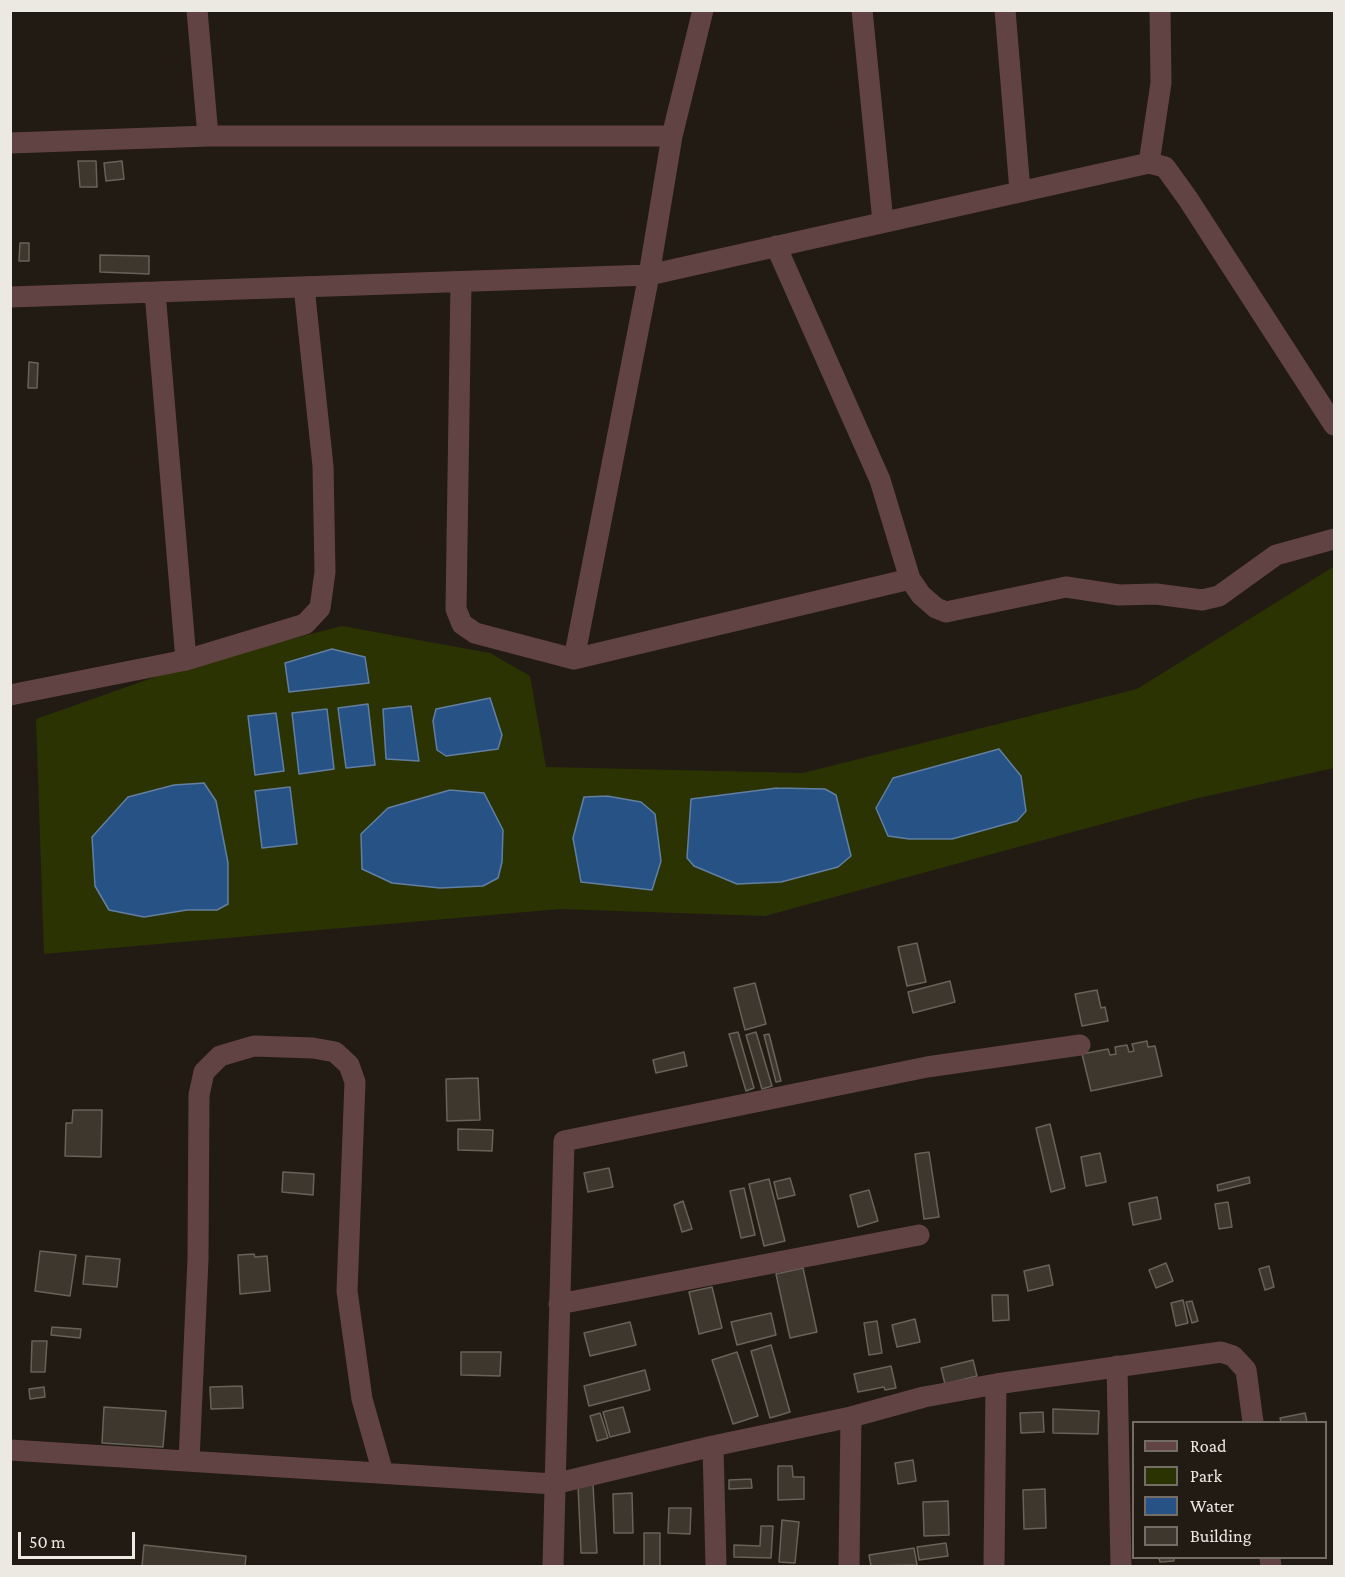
<!DOCTYPE html>
<html>
<head>
<meta charset="utf-8">
<style>
  body { margin:0 }
  #map { position:relative; width:1345px; height:1577px; overflow:hidden; background:#221b13; font-family:"Crimson Pro",serif }
  canvas { display:block }
  .frame { position:absolute; inset:0; border:12px solid #ece8e2; pointer-events:none }
  .legend { position:absolute; left:1132px; top:1421px; width:195px; height:138px; box-sizing:border-box; background:#221b13; border:2px solid #736d66; margin:0; padding:8px 10px; list-style:none; font-size:18px; color:#ece8e2 }
  .legend li { display:flex; align-items:center; gap:12px; height:30px }
  .legend b { width:30px; border:2px solid #736d66 }
  .scale { position:absolute; left:18px; top:1532px; width:117px; height:27px; box-sizing:border-box; border:3px solid #ece8e2; border-top:0; padding-left:8px; font-size:18px; line-height:21px; white-space:nowrap; color:#ece8e2; -webkit-text-stroke:4px #221b13; paint-order:stroke }
</style>
</head>
<body>
<div id="map">
<canvas width="1345" height="1577"></canvas>
<div class="frame"></div>
<ul class="legend">
<li><b style="height:8px;background:#624344"></b>Road</li>
<li><b style="height:16px;background:#2b3302"></b>Park</li>
<li><b style="height:16px;background:#275285"></b>Water</li>
<li><b style="height:16px;background:#3e372e"></b>Building</li>
</ul>
<div class="scale">50 m</div>
</div>
<script>
const ctx = document.querySelector('canvas').getContext('2d');
ctx.lineJoin = 'round';
function fillPath(path, color) {
  ctx.fillStyle = color;
  ctx.fill(path, 'evenodd');
}
function shape(rows) {
  const path = new Path2D();
  for (const r of rows) {
    path.moveTo(r[0], r[1]);
    for (let i = 2; i < r.length; i += 2) path.lineTo(r[i], r[i + 1]);
  }
  return path;
}
function strokePath(path, color, width, dash) {
  ctx.strokeStyle = color;
  ctx.lineWidth = width;
  ctx.lineCap = dash ? 'butt' : 'round';
  ctx.setLineDash(dash || []);
  ctx.stroke(path);
}
const green = shape([
  [1333,567,1334,768,1194,799,765,916,560,909,44,954,36,719,189,665,342,626,490,653,530,676,546,767,803,773,1137,689]
]);
const water = shape([
  [332,649,365,657,369,683,289,692,285,663,332,649],
  [490,698,502,735,498,749,446,756,437,750,433,721,436,709,490,698],
  [368,704,375,765,346,768,338,708,368,704],
  [411,706,419,761,386,759,383,709,411,706],
  [327,709,334,769,299,774,292,713,327,709],
  [276,713,284,771,255,775,248,716,276,713],
  [999,749,1021,776,1026,811,1017,821,952,839,909,839,888,836,876,808,893,778,999,749],
  [204,783,216,801,228,863,228,904,217,910,187,910,144,917,109,910,95,886,92,837,128,797,174,785,204,783],
  [290,787,297,844,262,848,255,791,290,787],
  [777,788,825,789,836,795,851,856,838,867,781,882,737,884,694,866,687,858,691,799,777,788],
  [450,790,484,793,503,830,502,862,498,878,483,886,440,888,392,883,362,869,361,834,388,808,450,790],
  [607,796,641,802,655,814,661,861,652,890,581,882,573,838,584,797,607,796]
]);
const building = shape([
  [78,161,96,161,97,187,80,187,78,161],
  [122,161,124,179,106,181,104,163,122,161],
  [20,243,29,243,29,261,19,261,20,243],
  [100,255,149,256,149,274,100,272,100,255],
  [29,362,38,363,37,388,28,388,29,362],
  [917,943,926,982,907,986,898,947,917,943],
  [950,981,955,1002,913,1013,908,992,950,981],
  [755,983,766,1024,745,1030,734,988,755,983],
  [1097,990,1101,1008,1105,1007,1108,1021,1082,1026,1075,994,1097,990],
  [738,1032,754,1088,746,1091,729,1034,738,1032],
  [756,1032,772,1086,762,1089,746,1035,756,1032],
  [769,1034,781,1081,776,1082,764,1035,769,1034],
  [1147,1041,1148,1047,1155,1046,1162,1076,1091,1091,1082,1054,1108,1049,1110,1055,1116,1054,1115,1047,1127,1045,1129,1052,1134,1051,1132,1044,1147,1041],
  [684,1052,687,1066,656,1073,653,1060,684,1052],
  [478,1078,480,1120,447,1121,446,1079,478,1078],
  [73,1110,102,1110,101,1157,65,1156,66,1123,72,1123,73,1110],
  [1050,1124,1065,1188,1051,1192,1036,1128,1050,1124],
  [458,1129,493,1130,492,1151,458,1150,458,1129],
  [929,1152,939,1217,924,1219,915,1154,929,1152],
  [1100,1153,1106,1182,1086,1186,1081,1157,1100,1153],
  [609,1168,613,1187,588,1192,584,1173,609,1168],
  [283,1172,314,1174,313,1195,282,1192,283,1172],
  [1249,1177,1250,1183,1218,1191,1217,1185,1249,1177],
  [790,1178,795,1195,778,1199,774,1182,790,1178],
  [769,1179,785,1241,764,1246,749,1184,769,1179],
  [744,1188,755,1235,741,1238,730,1191,744,1188],
  [869,1190,878,1221,858,1227,850,1195,869,1190],
  [1157,1197,1161,1219,1133,1225,1129,1203,1157,1197],
  [683,1201,692,1229,682,1232,674,1205,683,1201],
  [1228,1202,1232,1227,1219,1229,1215,1204,1228,1202],
  [40,1251,76,1255,70,1296,35,1291,40,1251],
  [254,1254,255,1257,267,1256,270,1291,240,1294,238,1255,254,1254],
  [86,1256,120,1259,117,1287,83,1284,86,1256],
  [1166,1263,1173,1281,1156,1288,1149,1270,1166,1263],
  [1049,1265,1053,1285,1028,1291,1024,1271,1049,1265],
  [1269,1266,1274,1287,1265,1290,1259,1269,1269,1266],
  [803,1268,817,1332,790,1338,776,1274,803,1268],
  [712,1287,722,1328,699,1334,689,1292,712,1287],
  [992,1295,1008,1295,1009,1320,993,1321,992,1295],
  [1183,1300,1188,1323,1176,1326,1171,1303,1183,1300],
  [1192,1301,1198,1321,1192,1323,1186,1302,1192,1301],
  [771,1313,776,1335,737,1345,731,1322,771,1313],
  [915,1319,920,1342,897,1347,892,1325,915,1319],
  [877,1321,882,1353,869,1355,864,1323,877,1321],
  [630,1322,636,1345,590,1356,584,1333,630,1322],
  [52,1327,81,1329,80,1338,51,1335,52,1327],
  [32,1341,47,1341,45,1372,31,1372,32,1341],
  [771,1345,790,1412,770,1418,751,1351,771,1345],
  [461,1352,501,1352,500,1376,461,1375,461,1352],
  [737,1352,758,1416,733,1424,712,1360,737,1352],
  [973,1360,977,1376,945,1384,941,1368,973,1360],
  [891,1366,896,1388,885,1390,884,1387,858,1392,854,1374,891,1366],
  [645,1370,650,1390,589,1406,584,1386,645,1370],
  [242,1386,243,1408,211,1409,210,1387,242,1386],
  [44,1387,45,1397,30,1399,29,1389,44,1387],
  [104,1407,166,1411,163,1447,102,1443,104,1407],
  [623,1407,630,1432,610,1437,603,1412,623,1407],
  [1053,1409,1099,1411,1098,1434,1053,1433,1053,1409],
  [1043,1412,1044,1432,1021,1433,1020,1413,1043,1412],
  [600,1413,608,1438,597,1441,590,1416,600,1413],
  [1305,1413,1307,1422,1281,1422,1280,1418,1305,1413],
  [913,1460,916,1481,898,1484,895,1463,913,1460],
  [778,1466,792,1466,793,1477,804,1477,804,1499,778,1500,778,1466],
  [751,1479,752,1488,729,1489,729,1480,751,1479],
  [578,1485,593,1485,597,1553,581,1553,578,1485],
  [1045,1489,1046,1528,1024,1529,1023,1490,1045,1489],
  [632,1493,633,1533,614,1533,613,1494,632,1493],
  [948,1501,949,1535,924,1536,923,1502,948,1501],
  [669,1508,691,1508,690,1534,668,1533,669,1508],
  [782,1520,799,1522,795,1563,779,1562,782,1520],
  [761,1526,773,1526,771,1558,734,1557,734,1545,760,1546,761,1526],
  [644,1533,660,1533,660,1566,644,1566,644,1533],
  [946,1543,948,1556,919,1560,917,1547,946,1543],
  [144,1545,246,1556,245,1566,142,1566,144,1545],
  [914,1548,917,1565,871,1566,869,1555,914,1548],
  [1159,1558,1174,1558,1174,1561,1160,1562,1159,1558]
]);
const minor = shape([
  [197,10,208,136],
  [862,10,883,222],
  [1005,10,1020,191],
  [10,143,208,136,672,136],
  [1149,163,1161,83,1160,10],
  [776,246,880,480,910,579,921,595,936,608,946,612,1066,587,1119,595,1156,594,1202,600,1219,596,1276,555,1334,539],
  [461,282,456,609,462,624,475,633,574,659,910,579],
  [155,292,186,660],
  [10,297,649,275,1149,163,1165,167,1188,199,1334,425],
  [574,659,649,275,672,136,703,10],
  [10,695,186,660,305,624,320,608,325,572,323,466,304,287],
  [559,1304,919,1235],
  [1117,1366,1121,1566],
  [713,1446,716,1566],
  [10,1450,554,1484,713,1446,851,1417,924,1397,996,1384,1221,1352,1233,1356,1246,1370,1253,1422],
  [189,1461,198,1259,199,1095,204,1072,220,1056,254,1046,313,1048,335,1052,349,1065,355,1082,347,1291,362,1399,383,1473],
  [1270,1558,1271,1566],
  [553,1566,564,1141,927,1067,1080,1045],
  [849,1566,851,1417],
  [994,1566,996,1384]
]);
fillPath(green, '#2b3302');
fillPath(water, '#275285');
strokePath(water, '#627fa1', 1.5);
fillPath(building, '#3e372e');
strokePath(building, '#6a6258', 1.5);
strokePath(minor, '#624344', 21);
</script>
</body>
</html>
